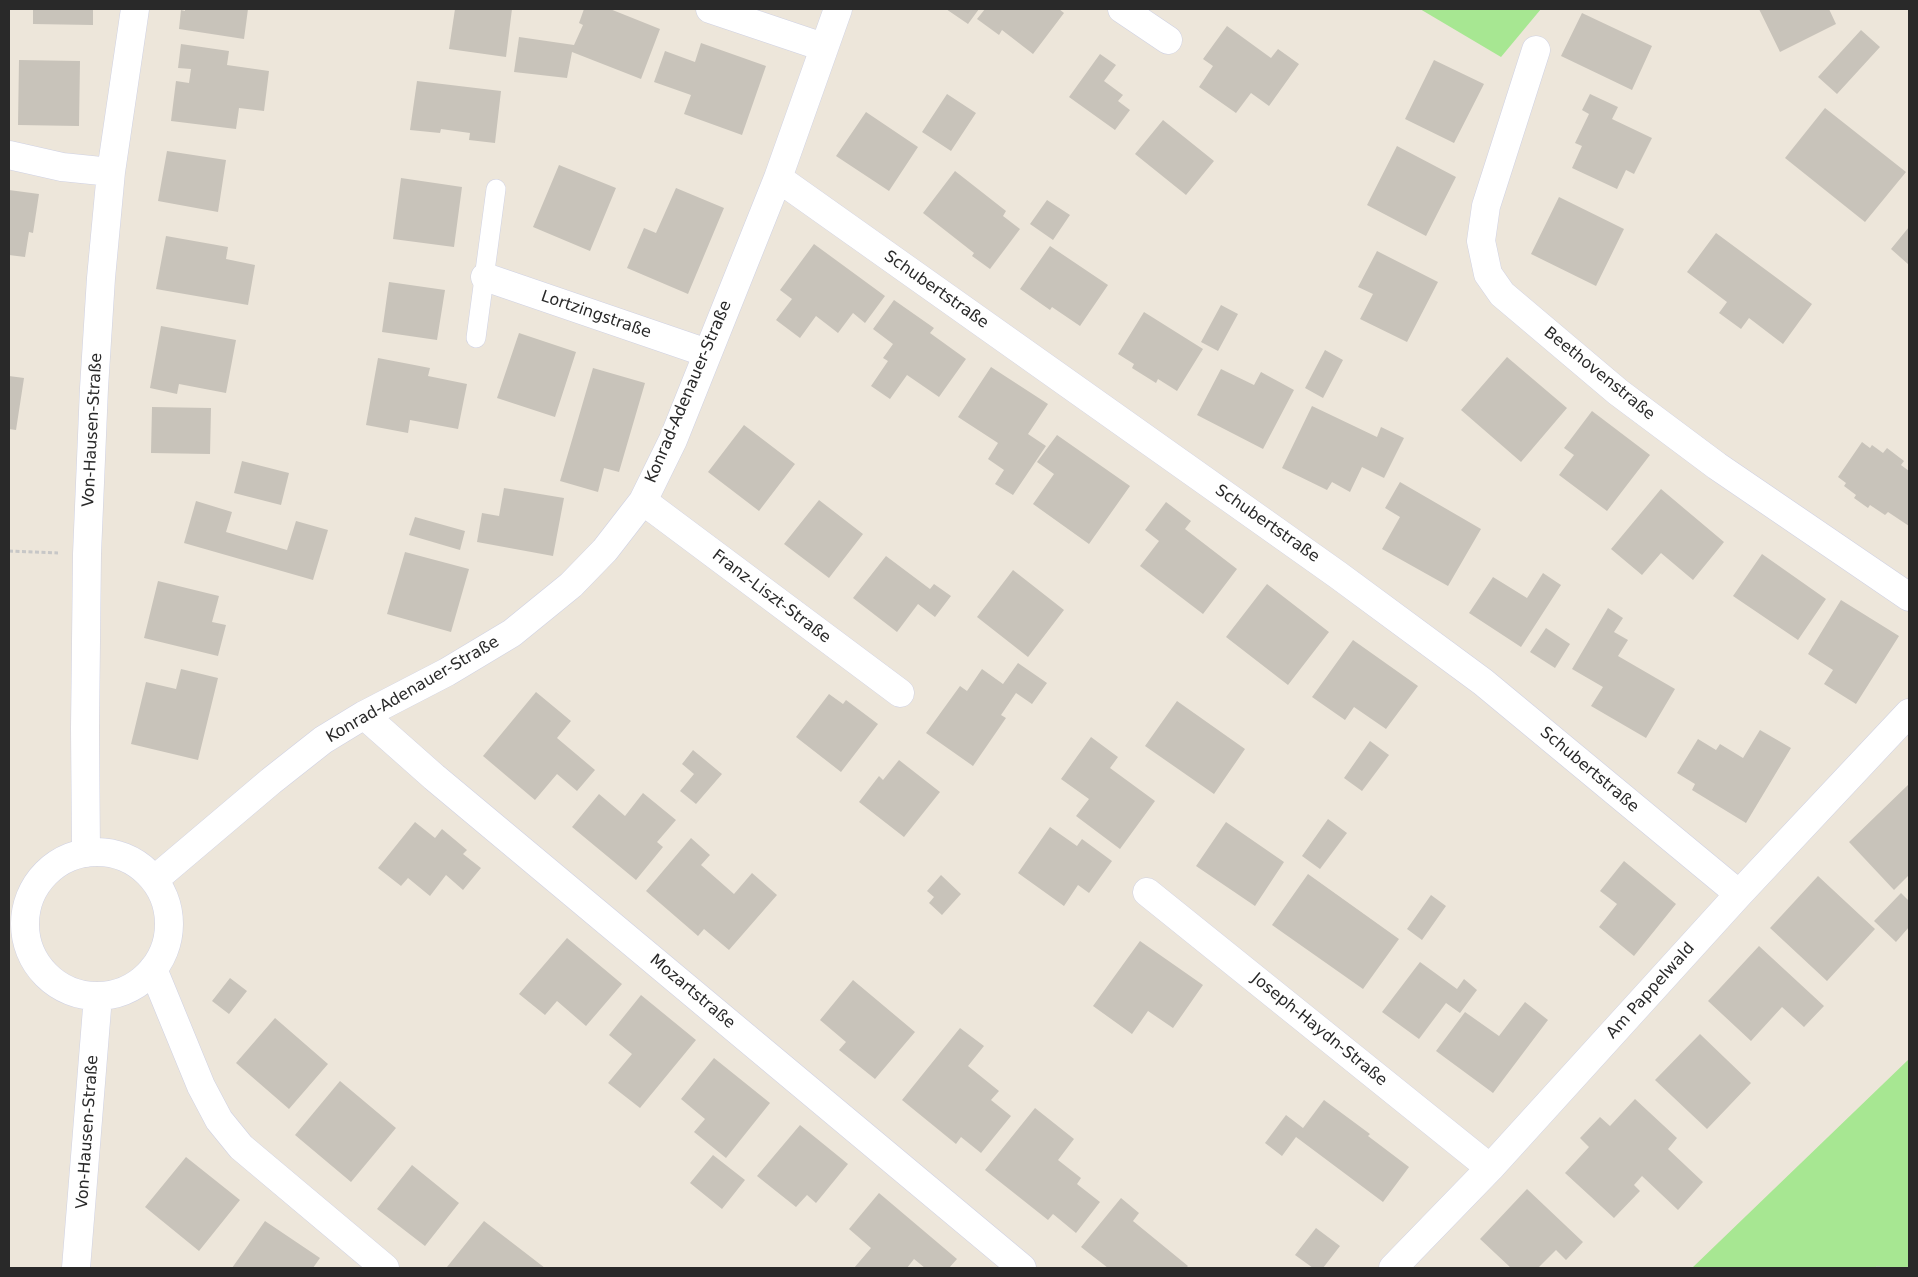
<!DOCTYPE html>
<html>
<head>
<meta charset="utf-8">
<style>
  body { margin:0 }
  #map { position:relative; width:1918px; height:1277px; overflow:hidden; background:#ede6da; font-family:"DejaVu Sans",sans-serif }
  canvas { display:block }
  .frame { position:absolute; inset:0; border:10px solid #292929; pointer-events:none }
</style>
</head>
<body>
<div id="map">
<canvas width="1918" height="1277"></canvas>
<div class="frame"></div>
</div>
<script>
const ctx = document.querySelector('canvas').getContext('2d');
ctx.lineJoin = 'round';
function fillPath(path, color) {
  ctx.fillStyle = color;
  ctx.fill(path, 'evenodd');
}
function shape(rows) {
  const path = new Path2D();
  for (const r of rows) {
    if (r.length === 3) {
      path.moveTo(r[0] + r[2], r[1]);
      path.arc(r[0], r[1], r[2], 0, 2 * Math.PI);
      continue;
    }
    path.moveTo(r[0], r[1]);
    for (let i = 2; i < r.length; i += 2) path.lineTo(r[i], r[i + 1]);
  }
  return path;
}
function strokePath(path, color, width, dash) {
  ctx.strokeStyle = color;
  ctx.lineWidth = width;
  ctx.lineCap = dash ? 'butt' : 'round';
  ctx.setLineDash(dash || []);
  ctx.stroke(path);
}
function drawText(font, color, halo, rows, align = 'center') {
  ctx.font = font + ' "DejaVu Sans",sans-serif';
  ctx.lineWidth = 5;
  ctx.setLineDash([]);
  ctx.textBaseline = 'middle';
  ctx.strokeStyle = halo;
  ctx.fillStyle = color;
  for (const [text, x, y, turn = 0] of rows) {
    ctx.save();
    ctx.translate(x, y);
    ctx.rotate((+turn || 0) * Math.PI / 180);
    ctx.textAlign = isNaN(turn) ? turn : align;
    if (halo) ctx.strokeText(text, 0, 0);
    ctx.fillText(text, 0, 0);
    ctx.restore();
  }
}
const green = shape([
  [1420,9,1541,9,1501,57],
  [1909,1059,1909,1268,1692,1268]
]);
const building = shape([
  [33,9,93,9,93,25,33,24],
  [185,9,248,9,244,39,179,29,181,10,185,11],
  [455,9,512,9,506,57,449,49],
  [584,9,610,9,660,29,641,79,572,52,567,78,514,72,519,37,574,45,583,25,579,23],
  [946,9,979,9,968,24],
  [985,9,1059,9,1064,13,1033,54,1002,30,999,35,977,19],
  [1759,9,1829,9,1836,24,1780,52],
  [1582,13,1652,46,1632,90,1561,56],
  [1227,26,1271,58,1278,49,1299,64,1269,106,1251,93,1236,113,1199,87,1213,66,1203,59],
  [1861,30,1880,47,1837,94,1818,77],
  [701,43,766,66,742,135,684,114,691,95,654,82,665,51,695,62],
  [181,44,229,51,227,65,269,71,264,111,239,108,236,129,171,121,176,81,189,83,191,69,178,68],
  [1100,54,1116,65,1104,81,1123,95,1118,101,1130,110,1115,130,1069,97],
  [19,60,80,61,79,126,18,125],
  [1434,60,1484,84,1454,143,1405,119],
  [417,81,501,91,495,143,469,140,470,133,441,129,440,133,410,130],
  [947,94,976,113,951,151,922,132],
  [1590,94,1618,107,1612,119,1652,138,1634,174,1626,170,1617,189,1572,168,1582,146,1575,143,1589,114,1582,110],
  [1825,108,1906,172,1865,222,1785,158],
  [866,112,918,147,889,191,836,156],
  [1163,120,1214,161,1186,195,1135,154],
  [1397,146,1456,177,1426,236,1367,205],
  [167,151,226,160,218,212,158,201],
  [559,165,616,188,590,251,533,227],
  [955,171,1006,211,1003,216,1020,229,990,269,972,256,974,253,923,213],
  [401,178,462,187,454,247,393,239],
  [676,188,724,208,688,294,627,268,644,228,656,233],
  [9,190,39,194,33,233,29,232,25,257,9,255],
  [1559,197,1624,229,1596,286,1531,254],
  [1047,200,1070,215,1053,240,1030,224],
  [1909,227,1909,265,1891,249],
  [1716,233,1812,304,1783,344,1749,318,1741,329,1719,313,1727,302,1687,272],
  [166,236,228,247,226,259,255,265,248,305,156,289],
  [814,244,885,296,865,323,853,313,838,333,816,316,800,338,776,320,792,299,780,290],
  [1050,246,1108,285,1080,326,1052,307,1050,310,1020,289],
  [1377,251,1438,282,1407,342,1360,319,1373,294,1358,287],
  [389,282,445,290,437,340,382,332],
  [894,300,934,328,930,333,966,359,939,397,907,375,890,399,871,386,888,361,883,358,893,344,873,329],
  [1221,305,1238,314,1218,351,1201,342],
  [1144,312,1203,349,1177,391,1158,379,1156,383,1132,368,1134,364,1118,354],
  [161,326,236,340,226,393,179,384,177,394,150,388],
  [519,333,576,352,555,417,497,398],
  [1325,350,1343,360,1323,398,1305,388],
  [1507,357,1567,408,1521,462,1461,410],
  [378,358,430,368,428,376,467,384,458,429,410,420,408,433,366,425],
  [991,367,1048,404,1028,434,1046,446,1013,495,995,484,1004,470,988,459,998,443,958,417],
  [593,368,645,383,619,472,604,468,598,492,560,481],
  [1221,369,1254,385,1261,372,1294,390,1263,449,1197,415],
  [9,376,24,378,16,430,9,429],
  [1312,406,1377,437,1381,427,1404,438,1384,478,1362,467,1350,492,1332,482,1327,490,1282,468],
  [152,407,211,408,210,454,151,453],
  [1592,411,1650,455,1607,511,1559,475,1574,455,1564,448],
  [744,425,795,464,759,511,708,472],
  [1057,435,1130,486,1089,544,1033,504,1054,474,1037,462],
  [1862,442,1870,448,1872,445,1883,453,1887,448,1904,461,1901,465,1909,471,1909,526,1888,512,1885,515,1870,505,1868,508,1854,498,1856,495,1844,486,1846,483,1838,477],
  [242,461,289,473,281,505,234,493],
  [1400,482,1481,529,1448,586,1382,549,1400,517,1385,508],
  [504,488,564,498,553,556,477,542,482,513,499,516],
  [1661,489,1724,542,1693,580,1661,553,1642,575,1611,549],
  [819,500,863,534,829,578,784,544],
  [196,501,232,512,226,532,287,550,296,521,328,530,313,580,184,543],
  [1166,502,1191,521,1185,529,1237,569,1203,614,1140,566,1159,541,1145,530],
  [415,517,465,531,460,550,409,535],
  [405,552,469,569,451,632,387,614],
  [1762,554,1826,599,1798,640,1733,596],
  [886,556,930,589,934,584,951,596,935,617,918,604,897,632,853,598],
  [1013,570,1064,610,1028,657,977,617],
  [1543,573,1561,585,1521,647,1469,613,1493,577,1527,598],
  [158,581,219,596,212,622,226,625,218,656,144,638],
  [1267,584,1329,632,1288,685,1226,637],
  [1841,600,1899,636,1856,704,1824,684,1833,670,1808,654],
  [1608,608,1623,618,1614,632,1628,640,1618,656,1675,689,1646,738,1591,706,1603,687,1572,669],
  [1546,628,1570,644,1555,668,1530,652],
  [1353,640,1418,686,1386,729,1354,707,1345,720,1312,697],
  [1018,663,1047,683,1032,704,1016,693,1001,715,1006,718,973,766,926,733,960,686,967,691,982,669,1003,684],
  [181,669,218,678,198,760,131,744,146,682,176,689],
  [536,692,571,721,557,738,595,770,577,791,557,774,535,800,483,756],
  [829,694,843,704,846,700,878,724,841,772,796,737],
  [1177,701,1245,749,1214,794,1145,746],
  [1760,730,1791,748,1746,823,1692,790,1695,784,1677,773,1698,739,1716,750,1720,744,1743,758],
  [1091,737,1118,757,1110,768,1155,801,1120,849,1076,816,1089,799,1061,779],
  [1370,741,1389,755,1362,791,1344,778],
  [693,750,722,774,696,804,680,791,694,774,682,764],
  [899,760,940,792,904,837,859,802,879,776,883,780],
  [1909,784,1909,875,1894,890,1849,842],
  [643,793,676,820,657,842,663,847,636,880,572,827,599,794,625,816],
  [1328,819,1347,833,1320,869,1302,856],
  [415,822,435,838,442,829,467,850,463,854,481,868,463,890,446,875,430,896,408,878,401,886,378,868],
  [1226,822,1284,862,1255,906,1196,866],
  [1050,827,1077,846,1082,839,1112,861,1089,893,1078,885,1064,906,1018,873],
  [691,838,710,855,701,865,734,894,752,873,777,895,729,950,704,929,698,936,646,891],
  [1624,861,1676,904,1634,956,1599,927,1617,904,1600,891],
  [1308,874,1399,939,1363,989,1272,925],
  [941,875,961,894,942,915,929,903,934,897,927,891],
  [1818,876,1875,929,1827,981,1770,928],
  [1901,893,1909,901,1909,927,1896,942,1874,921],
  [1431,895,1446,906,1422,940,1407,929],
  [567,938,622,984,586,1026,557,1001,545,1015,519,994],
  [1140,941,1203,985,1173,1028,1148,1011,1132,1034,1093,1006],
  [1759,946,1824,1006,1804,1027,1782,1007,1751,1041,1708,1001],
  [1420,962,1457,989,1464,979,1477,990,1460,1013,1446,1003,1419,1039,1382,1012],
  [230,978,247,991,229,1014,212,1001],
  [853,980,915,1032,875,1079,839,1050,846,1042,820,1020],
  [641,995,696,1040,640,1108,608,1083,632,1054,609,1035],
  [1525,1002,1548,1020,1493,1093,1436,1051,1465,1012,1499,1036],
  [275,1018,328,1064,289,1109,236,1063],
  [960,1028,984,1046,968,1066,999,1091,991,1100,1011,1116,981,1153,961,1137,956,1144,902,1100],
  [1700,1034,1751,1083,1707,1129,1655,1080],
  [714,1058,770,1103,726,1158,694,1132,705,1119,681,1099],
  [340,1081,396,1128,351,1182,295,1135],
  [1635,1099,1677,1138,1668,1149,1703,1182,1678,1210,1642,1176,1634,1185,1640,1191,1614,1218,1565,1173,1589,1147,1580,1138,1600,1117,1610,1126],
  [1324,1100,1370,1134,1368,1136,1409,1167,1383,1202,1296,1137,1282,1156,1265,1143,1286,1115,1303,1128],
  [1035,1108,1074,1139,1058,1160,1081,1178,1077,1184,1100,1202,1076,1233,1053,1214,1048,1220,985,1170],
  [800,1125,848,1164,816,1203,807,1195,796,1207,757,1176],
  [713,1155,745,1180,722,1209,690,1183],
  [186,1157,240,1200,199,1251,145,1207],
  [412,1165,459,1203,425,1246,377,1209],
  [1527,1189,1583,1242,1566,1260,1556,1250,1538,1268,1511,1268,1480,1239],
  [879,1193,957,1259,949,1268,925,1268,914,1259,907,1268,854,1268,871,1248,849,1229],
  [1121,1198,1139,1213,1133,1221,1188,1266,1186,1268,1108,1268,1081,1247],
  [265,1221,320,1258,313,1268,232,1268],
  [484,1221,545,1268,449,1268,447,1267],
  [1316,1228,1340,1246,1323,1268,1313,1268,1295,1255]
]);
const path = shape([
  [9,551,58,553],
  [1876,1268,1882,1268]
]);
const lane = shape([
  [476,338,496,189]
]);
const street = shape([
  [710,9,823,47],
  [1122,9,1168,40],
  [1536,50,1486,206,1481,241,1488,274,1502,294,1618,392,1717,466,1909,597],
  [9,155,62,167,111,172],
  [778,178,1338,575,1483,682,1739,894],
  [485,277,707,353],
  [643,501,900,693],
  [364,715,434,777,1022,1268],
  [97,924,72],
  [86,853,85,728,87,554,94,388,101,278,111,172,135,9],
  [154,880,271,781,323,740,364,715,447,672,512,633,571,585,605,550,643,501,673,440,778,178,838,9],
  [1147,892,1490,1168],
  [153,969,201,1086,219,1120,241,1147,385,1268],
  [76,1268,98,996],
  [1393,1268,1490,1168,1739,894,1909,713]
]);
const streetNames = [
  ["Schubertstraße",936,290,35],
  ["Lortzingstraße",596,315,19],
  ["Beethovenstraße",1599,374,39],
  ["Konrad-Adenauer-Straße",689,392,-67],
  ["Von-Hausen-Straße",93,430,-87],
  ["Schubertstraße",1267,524,35],
  ["Franz-Liszt-Straße",771,597,37],
  ["Konrad-Adenauer-Straße",413,690,-30],
  ["Schubertstraße",1589,770,40],
  ["Am Pappelwald",1651,991,-48],
  ["Mozartstraße",692,992,40],
  ["Joseph-Haydn-Straße",1319,1030,39],
  ["Von-Hausen-Straße",88,1132,-86]
];
fillPath(green, '#a7e792');
fillPath(building, '#c8c3ba');
strokePath(lane, '#cfd1e3', 20);
strokePath(street, '#cfd1e3', 29);
strokePath(path, '#c7c7c7', 3, [4, 2.5]);
strokePath(lane, '#fff', 19);
strokePath(street, '#fff', 28);
drawText('16px', '#292929', '#fff', streetNames);
</script>
</body>
</html>
